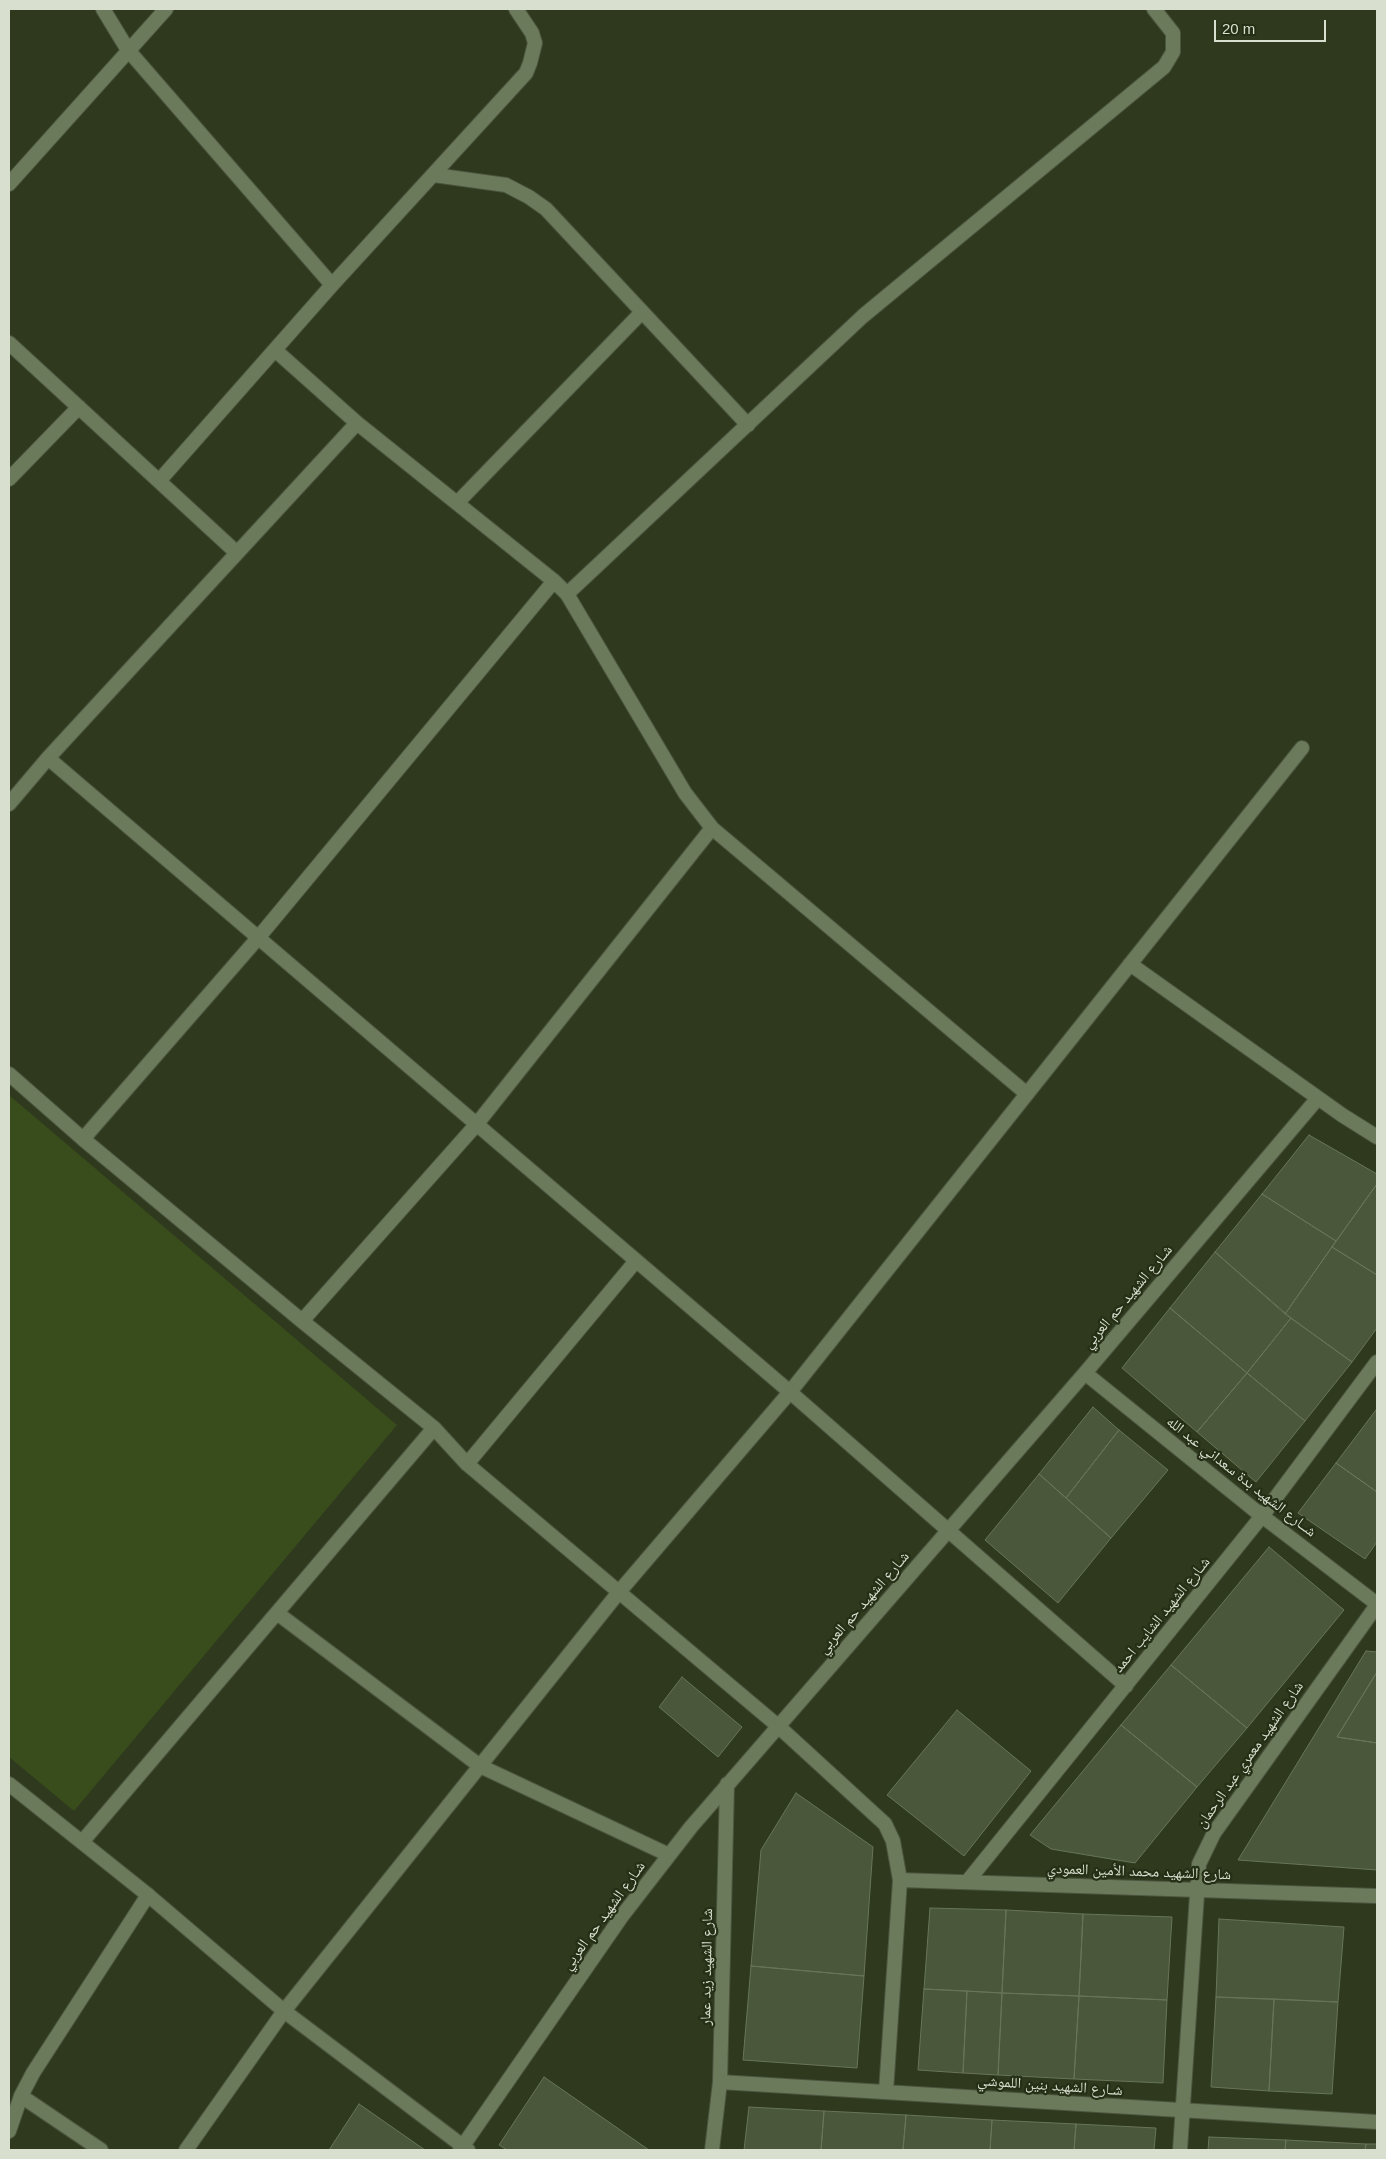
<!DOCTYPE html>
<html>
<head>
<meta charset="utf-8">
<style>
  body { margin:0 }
  #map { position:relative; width:1386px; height:2159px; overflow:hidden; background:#2e391e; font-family:Arial,sans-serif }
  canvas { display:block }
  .frame { position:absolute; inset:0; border:10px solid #d8dfcf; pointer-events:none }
  .scale { position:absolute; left:1214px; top:20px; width:112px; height:22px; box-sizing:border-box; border:2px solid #d8dfcf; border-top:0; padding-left:6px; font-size:15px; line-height:18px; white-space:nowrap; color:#d8dfcf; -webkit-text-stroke:4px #242f15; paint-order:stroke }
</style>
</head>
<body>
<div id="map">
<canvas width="1386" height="2159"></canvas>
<div class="frame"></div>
<div class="scale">20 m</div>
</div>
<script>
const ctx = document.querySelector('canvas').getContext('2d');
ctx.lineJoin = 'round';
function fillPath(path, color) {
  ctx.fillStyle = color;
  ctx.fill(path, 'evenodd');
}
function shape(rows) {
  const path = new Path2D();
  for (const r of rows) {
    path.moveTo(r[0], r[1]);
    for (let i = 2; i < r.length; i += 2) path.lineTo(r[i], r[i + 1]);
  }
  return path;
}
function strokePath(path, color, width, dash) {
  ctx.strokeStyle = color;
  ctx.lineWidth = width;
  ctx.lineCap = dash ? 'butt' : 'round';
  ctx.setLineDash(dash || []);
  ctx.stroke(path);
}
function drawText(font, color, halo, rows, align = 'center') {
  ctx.font = font + ' Arial,"Noto Naskh Arabic",sans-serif';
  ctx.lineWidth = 4.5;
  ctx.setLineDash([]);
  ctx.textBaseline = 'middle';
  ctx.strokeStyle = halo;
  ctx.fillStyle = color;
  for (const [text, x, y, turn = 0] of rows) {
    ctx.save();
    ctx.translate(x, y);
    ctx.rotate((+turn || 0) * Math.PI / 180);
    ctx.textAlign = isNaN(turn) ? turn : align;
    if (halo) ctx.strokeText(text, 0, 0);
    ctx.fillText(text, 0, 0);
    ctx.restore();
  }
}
const green = shape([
  [9,1095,397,1425,74,1811,9,1757]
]);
const building = shape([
  [1309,1135,1377,1174,1377,1184,1336,1241,1262,1194,1309,1135],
  [1377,1184,1377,1275,1332,1247,1377,1184],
  [1262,1194,1336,1241,1285,1314,1215,1252,1262,1194],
  [1332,1247,1377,1275,1377,1328,1352,1362,1285,1314,1332,1247],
  [1215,1252,1291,1318,1247,1373,1170,1308,1215,1252],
  [1170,1308,1247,1373,1197,1432,1122,1368,1170,1308],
  [1291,1318,1352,1362,1305,1421,1247,1373,1291,1318],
  [1247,1373,1305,1421,1256,1482,1197,1432,1247,1373],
  [1093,1407,1119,1430,1066,1498,1039,1474,1093,1407],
  [1376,1410,1377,1411,1377,1492,1336,1463,1376,1410],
  [1119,1430,1168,1470,1111,1538,1066,1498,1119,1430],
  [1336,1463,1377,1492,1377,1542,1365,1559,1298,1513,1336,1463],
  [1039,1474,1111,1538,1058,1603,985,1540,1039,1474],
  [1269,1547,1344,1610,1247,1728,1171,1665,1269,1547],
  [1366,1651,1377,1652,1377,1672,1337,1737,1377,1743,1377,1870,1238,1860,1366,1651],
  [1171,1665,1247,1728,1197,1787,1121,1725,1171,1665],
  [1377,1672,1377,1743,1337,1737,1377,1672],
  [682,1677,742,1727,718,1757,659,1707,682,1677],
  [957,1710,1031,1771,964,1856,887,1795,957,1710],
  [1121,1725,1197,1787,1135,1863,1051,1849,1030,1835,1121,1725],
  [796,1793,873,1847,864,1976,751,1966,761,1850,796,1793],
  [930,1908,1006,1910,1002,1993,924,1989,930,1908],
  [1006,1910,1083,1914,1079,1996,1002,1993,1006,1910],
  [1083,1914,1172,1917,1167,2000,1079,1996,1083,1914],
  [1219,1919,1344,1927,1338,2002,1216,1997,1219,1919],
  [751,1966,864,1976,857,2068,743,2060,751,1966],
  [924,1989,967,1991,963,2073,918,2070,924,1989],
  [967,1991,1002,1993,998,2075,963,2073,967,1991],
  [1002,1993,1079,1996,1074,2079,998,2075,1002,1993],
  [1079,1996,1167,2000,1163,2083,1074,2079,1079,1996],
  [1216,1997,1274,1999,1269,2091,1211,2087,1216,1997],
  [1274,1999,1338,2002,1332,2094,1269,2091,1274,1999],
  [544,2077,649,2150,507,2150,499,2145,544,2077],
  [359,2104,425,2150,329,2150,359,2104],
  [749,2107,824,2111,821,2150,744,2150,749,2107],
  [824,2111,906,2115,903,2150,821,2150,824,2111],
  [906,2115,992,2120,990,2150,903,2150,906,2115],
  [992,2120,1076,2124,1074,2150,990,2150,992,2120],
  [1076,2124,1156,2128,1154,2150,1074,2150,1076,2124],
  [1209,2137,1286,2140,1285,2150,1208,2150,1209,2137],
  [1286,2140,1366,2144,1365,2150,1285,2150,1286,2140],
  [1366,2144,1377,2144,1377,2150,1365,2150,1366,2144]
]);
const minor = shape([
  [103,9,128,50,332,285],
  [434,175,506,185,529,197,546,209,748,425],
  [9,184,166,9],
  [9,343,237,553],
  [275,350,357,423,554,581,567,594,685,793,712,828,1027,1094],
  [9,479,79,407],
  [159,481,332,285,526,73,530,63,535,43,532,33,516,9],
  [457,503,642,312],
  [567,594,863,316,1164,67,1173,52,1173,33,1154,9],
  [48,758,790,1392,1126,1686],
  [9,804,48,758,357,423],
  [1130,964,1342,1115,1377,1137],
  [9,1074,83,1139,302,1321,434,1428,467,1464,778,1726,885,1824,893,1841,900,1880,886,2092],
  [83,1139,258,938,554,581],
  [302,1321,476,1125,712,828],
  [1085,1373,1262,1516,1377,1604],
  [467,1464,635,1262],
  [277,1613,480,1766,669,1855],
  [82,1842,434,1428],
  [900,1880,1377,1896],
  [967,1882,1262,1516,1377,1362],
  [720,2082,1377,2122],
  [21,2096,101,2150],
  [9,2131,21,2096,33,2073,148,1895],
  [186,2150,284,2011,619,1592,790,1392,1302,748],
  [460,2150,622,1916,691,1827,1085,1373,1318,1098],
  [712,2150,720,2082,727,1784],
  [1180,2150,1199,1864,1214,1833,1377,1605]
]);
const tertiary = shape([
  [9,1784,148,1895,284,2011,468,2150]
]);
const streetNames = [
  ["شـارع الشهيد حم العربي",1128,1297,-50],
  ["شــارع الشهيد بدة سعداني عبد الله",1241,1477,38],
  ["شـارع الشهيد حم العربي",864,1603,-49],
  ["شـارع الشهيد الشايب احمد",1162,1615,-51],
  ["شارع الشهيد معمري عبد الرحمان",1250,1755,-55],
  ["شارع الشهيد محمد الأمين العمودي",1139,1872,2],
  ["شـارع الشهيد حم العربي",604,1916,-54],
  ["شارع الشهيد زيد عمار",707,1967,-89],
  ["شـارع الشهيد بنين اللموشي",1050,2086,4]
];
fillPath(green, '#394c1b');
fillPath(building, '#4a573b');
strokePath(building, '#687558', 1);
strokePath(minor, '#4c553e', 16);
strokePath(tertiary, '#4c553e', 16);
strokePath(minor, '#6c7a5c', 14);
strokePath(tertiary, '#6c7a5c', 14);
drawText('15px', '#d8dfcf', '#242f15', streetNames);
</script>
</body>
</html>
